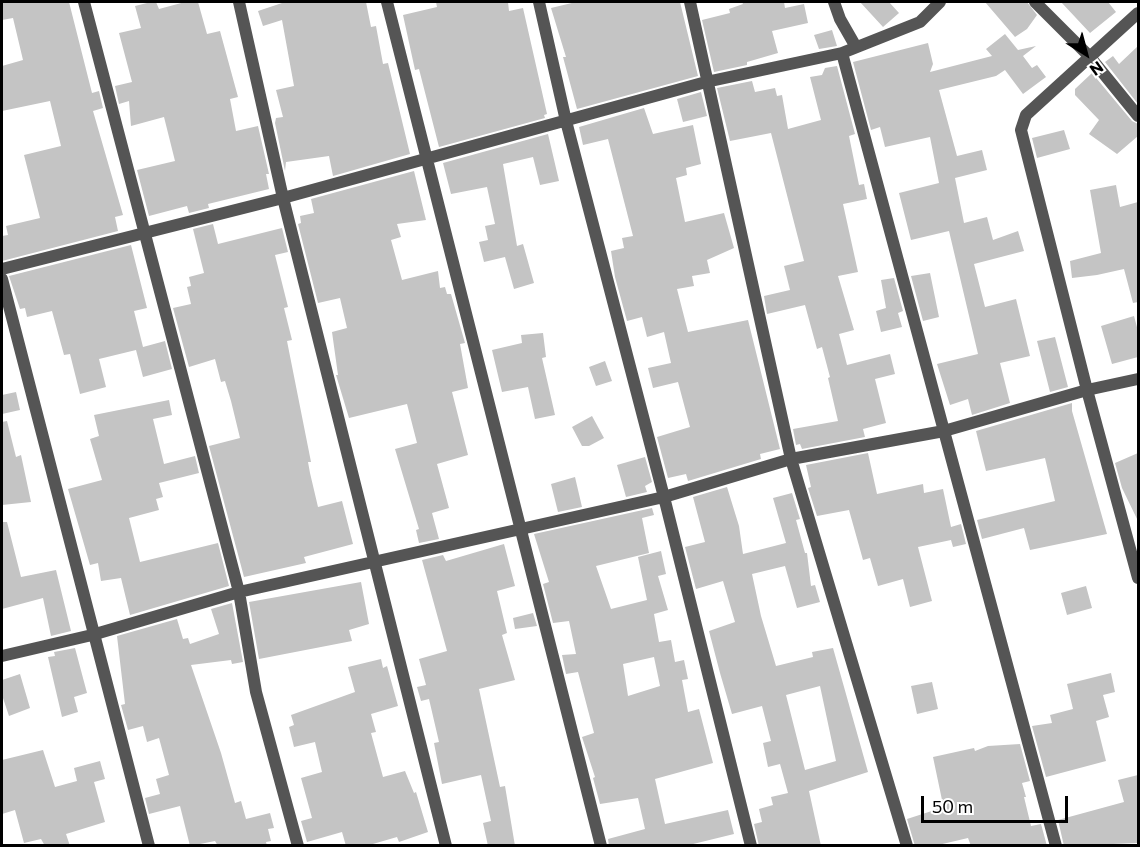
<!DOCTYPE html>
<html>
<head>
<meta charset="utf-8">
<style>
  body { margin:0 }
  #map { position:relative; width:1140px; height:847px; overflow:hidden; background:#fff; font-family:Commissioner,sans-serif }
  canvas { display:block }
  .frame { position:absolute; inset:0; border:3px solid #000; pointer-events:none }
  .north { position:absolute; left:1056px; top:24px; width:60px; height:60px; -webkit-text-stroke:4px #fff; paint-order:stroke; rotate:144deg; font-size:16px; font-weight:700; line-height:24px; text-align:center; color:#000 }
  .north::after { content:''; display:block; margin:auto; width:21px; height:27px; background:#000; clip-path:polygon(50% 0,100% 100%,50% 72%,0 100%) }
  .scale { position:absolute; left:921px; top:796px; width:147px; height:27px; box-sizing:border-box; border:3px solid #000; border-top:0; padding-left:8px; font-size:18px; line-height:21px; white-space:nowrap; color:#000; -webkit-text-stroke:4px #fff; paint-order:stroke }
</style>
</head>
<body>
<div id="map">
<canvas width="1140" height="847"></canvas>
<div class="frame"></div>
<div class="north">N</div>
<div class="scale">50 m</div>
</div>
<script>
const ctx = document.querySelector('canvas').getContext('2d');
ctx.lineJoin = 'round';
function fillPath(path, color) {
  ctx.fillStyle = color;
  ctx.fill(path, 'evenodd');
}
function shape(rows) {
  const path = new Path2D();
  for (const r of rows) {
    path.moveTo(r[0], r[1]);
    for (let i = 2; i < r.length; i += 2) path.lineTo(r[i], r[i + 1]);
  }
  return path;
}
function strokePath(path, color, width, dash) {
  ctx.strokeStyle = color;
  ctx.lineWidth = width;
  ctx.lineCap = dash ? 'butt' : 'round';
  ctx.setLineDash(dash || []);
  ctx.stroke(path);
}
const building = shape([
  [2,2,69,2,92,93,99,91,103,108,93,111,123,215,115,217,118,231,2,261,2,236,8,235,6,226,40,218,24,155,61,146,50,101,2,111,2,66,23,60,13,18,2,20],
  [151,2,156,2,159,9,185,2,198,2,207,34,220,31,238,97,230,99,236,131,258,126,269,174,266,174,269,189,208,204,209,208,189,213,187,206,149,216,137,170,175,161,164,117,131,126,129,101,119,104,115,86,132,82,119,33,141,28,135,6],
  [285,2,366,2,371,27,376,26,383,64,388,63,410,154,333,176,329,156,286,162,285,171,275,123,276,118,283,117,276,90,294,86,282,20,263,26,258,11],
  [436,2,508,2,509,11,523,8,547,114,544,115,545,118,439,147,419,69,415,70,403,15,437,7],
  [576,2,680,2,698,76,577,109,563,57,566,57,551,8],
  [742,2,784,2,785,8,804,4,808,23,772,31,778,53,747,62,747,65,714,72,702,20,730,13,729,9,743,4],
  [860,2,889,2,899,13,883,27],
  [985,2,1027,2,1037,15,1027,29,1015,37],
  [1061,2,1108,2,1116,12,1090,33],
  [832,30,837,46,819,49,814,35],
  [1005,34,1018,50,1036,46,1023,56,1032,68,1037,65,1046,77,1023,94,1005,70,996,76,939,90,957,156,982,150,987,170,955,178,964,223,987,217,993,240,1018,231,1024,251,974,264,985,307,1016,299,1030,356,1000,363,1010,403,972,415,968,399,950,405,937,364,978,354,949,231,911,240,899,193,939,183,930,137,885,147,880,127,871,130,853,62,928,43,933,64,930,72,992,56,986,49],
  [1138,46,1138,104,1105,62,1113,56,1119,64],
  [837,66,855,134,849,136,859,185,864,184,867,199,843,204,858,272,838,276,854,330,839,334,847,365,890,354,895,374,875,379,886,423,863,429,865,437,802,449,800,444,796,445,793,429,838,421,828,378,830,377,822,347,817,349,805,305,767,314,764,296,790,290,784,266,804,261,771,133,730,141,717,88,752,81,755,92,775,88,777,96,782,95,788,129,821,120,810,77,822,75,825,68],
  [1092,73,1132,121,1138,124,1138,136,1117,154,1089,134,1099,120,1075,95,1075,89],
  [701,92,707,116,683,122,677,99],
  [644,108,653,134,693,125,701,164,686,168,687,175,676,178,685,222,724,213,734,248,707,260,710,273,692,276,694,286,677,289,688,332,748,320,780,449,760,454,761,459,688,481,686,474,668,478,657,437,690,427,678,382,653,388,648,368,671,363,664,332,647,337,642,317,627,321,615,277,611,251,624,248,622,238,633,236,608,139,583,145,579,127],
  [1064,130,1070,149,1037,158,1032,138],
  [548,134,559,181,540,185,533,157,503,164,517,246,523,244,534,283,514,289,505,257,484,262,479,242,488,240,485,226,495,224,487,187,451,194,443,163],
  [414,171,426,220,397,224,401,237,391,240,402,280,438,271,440,288,445,287,447,294,451,294,465,343,460,344,468,388,452,392,468,455,437,464,449,508,432,513,439,539,419,543,416,530,419,529,395,449,417,443,407,404,349,418,336,375,338,375,332,332,347,328,340,298,318,303,298,224,301,223,300,216,314,213,311,199],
  [1116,185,1120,207,1138,202,1138,302,1133,303,1124,269,1097,275,1072,278,1070,261,1101,253,1090,190],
  [213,224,218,244,282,228,288,252,275,255,288,307,284,308,292,340,287,341,311,462,308,462,310,473,318,507,342,501,353,544,304,557,306,563,244,577,209,446,240,438,231,401,225,381,221,382,215,359,189,367,173,308,191,304,187,287,191,286,189,277,204,273,193,229],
  [131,245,147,308,134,311,143,347,165,341,172,369,143,377,136,350,99,359,106,387,80,394,70,354,64,355,52,311,27,317,25,308,20,309,9,276],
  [930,273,939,317,923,321,911,276],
  [894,278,903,311,898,313,902,327,881,332,876,311,886,308,881,280],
  [1134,316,1138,331,1138,357,1112,364,1101,326],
  [543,333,546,357,542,358,555,415,535,419,528,387,502,392,492,350,522,343,521,335],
  [1055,337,1068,387,1050,392,1037,341],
  [605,361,612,381,596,386,589,367],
  [16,392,20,410,2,414,2,395],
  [169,400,172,415,153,419,164,464,195,456,199,473,159,483,163,497,156,499,159,510,129,518,140,562,218,543,229,586,130,615,121,578,101,581,98,563,90,565,68,489,102,480,90,439,99,436,94,415],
  [1072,403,1072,411,1107,534,1030,550,1024,528,982,539,977,520,1055,501,1045,458,986,471,976,431],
  [592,416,604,438,589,446,582,446,572,427],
  [7,421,16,457,21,455,31,502,2,505,2,422],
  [868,453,877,494,923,484,924,493,943,489,951,527,961,524,966,544,953,547,951,540,918,547,932,601,910,607,903,579,878,586,870,558,863,560,849,510,817,516,808,488,811,487,806,465],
  [1138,453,1138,521,1122,488,1115,463],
  [645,457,652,482,645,486,647,492,626,497,617,465],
  [575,477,582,507,558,512,551,484],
  [727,487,739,526,743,554,786,543,773,498,792,493,800,519,796,520,805,553,807,553,811,586,815,585,820,602,797,608,785,566,752,574,761,616,776,666,813,657,812,652,833,648,868,772,809,791,821,846,759,846,754,824,762,822,759,809,773,805,771,797,788,793,780,764,768,767,763,743,771,741,762,706,732,714,720,673,709,631,735,622,723,581,696,589,685,547,705,542,693,497],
  [820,686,836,761,805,770,786,695],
  [652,508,654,515,642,518,649,553,596,566,611,609,647,600,638,557,661,551,666,574,658,576,668,610,654,614,659,642,671,640,675,662,684,660,688,679,682,680,688,712,699,709,713,763,655,779,665,824,728,810,734,834,685,846,609,846,608,839,645,829,638,798,600,804,593,778,595,777,582,737,594,733,578,672,566,674,562,655,576,654,569,621,553,623,543,584,549,582,534,534],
  [654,657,660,686,628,696,623,664],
  [2,522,7,522,21,577,56,570,71,631,51,636,43,598,2,609],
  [504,544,515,586,497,591,507,633,502,635,515,680,479,689,500,787,505,786,515,846,488,846,483,823,491,821,481,775,442,784,434,743,439,742,429,699,421,701,417,687,426,685,419,659,447,651,422,560,443,555,446,561],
  [361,582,369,624,349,630,352,641,259,659,249,602],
  [1086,586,1092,608,1067,615,1061,593],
  [232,603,243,662,232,664,231,660,191,665,221,753,235,803,241,801,246,819,270,813,274,828,268,829,271,841,266,842,267,846,218,846,215,841,190,846,180,806,149,814,145,798,160,794,156,779,169,775,159,738,147,742,143,726,128,730,121,705,125,704,117,636,177,619,183,639,188,638,190,644,219,634,211,609],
  [533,613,537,626,515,629,513,618],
  [75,648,87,693,74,697,78,712,62,717,48,657,55,656,54,652],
  [381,659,383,668,387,666,398,706,371,714,376,732,371,733,383,777,405,771,414,793,416,792,428,832,399,842,397,837,366,846,346,846,342,832,307,842,301,821,312,818,301,778,322,772,315,742,294,747,289,727,294,725,291,715,355,692,348,667],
  [1111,673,1115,692,1103,695,1109,717,1096,721,1106,761,1046,777,1032,726,1052,723,1050,715,1073,709,1067,684],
  [20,674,30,708,9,716,2,695,2,680],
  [932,682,938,709,917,714,911,686],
  [1020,744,1030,781,1022,783,1026,797,1024,797,1031,826,1041,824,1047,846,971,846,968,838,934,846,915,846,907,819,941,808,939,801,942,800,933,757,974,748,975,751,988,746],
  [43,750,55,787,77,781,74,768,100,761,105,779,94,782,105,822,66,834,70,846,45,846,41,839,24,843,15,810,2,814,2,760],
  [1138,775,1138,843,1064,846,1058,820,1124,802,1118,780]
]);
const street = shape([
  [84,2,239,592,256,692,298,846],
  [239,2,283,198,446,846],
  [387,2,601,846],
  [539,2,566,121,664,497,751,846],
  [690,2,791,459,907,846],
  [834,2,840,19,856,47],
  [1035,2,1090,57,1138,116],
  [1138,13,1026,115,1021,130,1087,390,1138,578],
  [842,53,1056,846],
  [2,269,283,198,706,82,842,53,920,22,940,2],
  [2,279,149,846],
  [2,656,92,635,239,592,664,497,791,459,944,431,1087,390,1138,379]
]);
fillPath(building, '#c4c4c4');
strokePath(street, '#555', 12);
</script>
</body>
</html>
